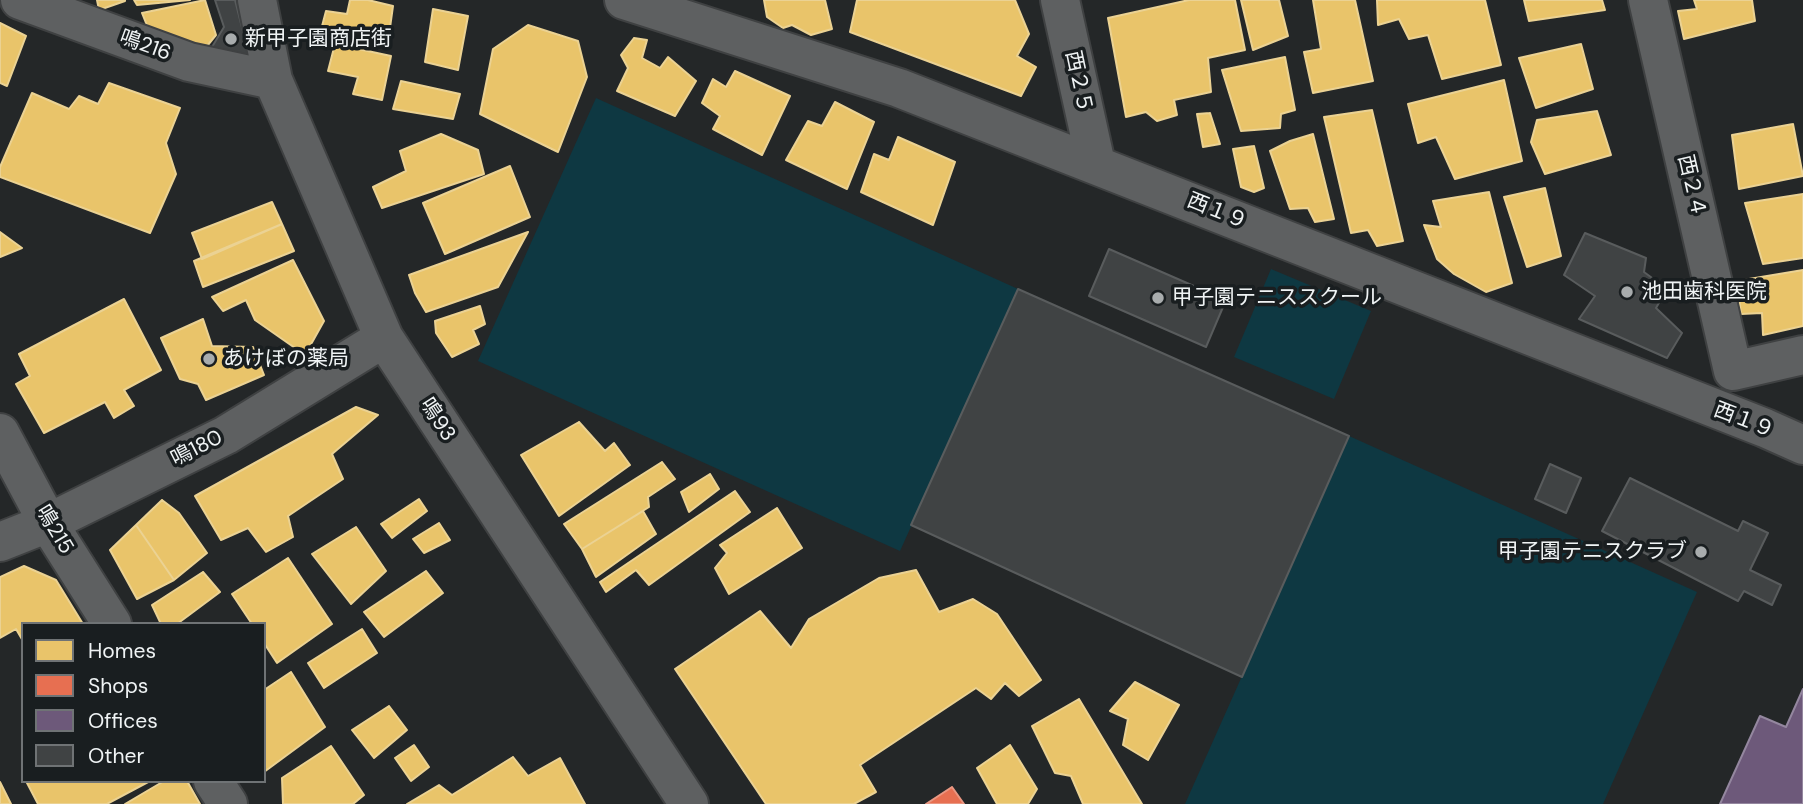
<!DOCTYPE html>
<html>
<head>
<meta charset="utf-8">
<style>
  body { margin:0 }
  #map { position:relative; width:1803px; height:804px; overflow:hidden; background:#242728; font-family:"DM Sans",sans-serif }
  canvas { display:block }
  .legend { position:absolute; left:21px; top:622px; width:245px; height:161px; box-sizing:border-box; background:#191e20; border:2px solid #6f7375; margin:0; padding:9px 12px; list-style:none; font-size:21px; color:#eff3f4 }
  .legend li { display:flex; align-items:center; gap:14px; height:35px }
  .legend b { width:35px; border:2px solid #6f7375 }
</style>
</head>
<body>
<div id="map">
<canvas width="1803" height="804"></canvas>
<ul class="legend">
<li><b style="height:19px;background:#e9c46a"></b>Homes</li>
<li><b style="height:19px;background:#e76f51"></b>Shops</li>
<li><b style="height:19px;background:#6d597a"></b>Offices</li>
<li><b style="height:19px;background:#404344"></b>Other</li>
</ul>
</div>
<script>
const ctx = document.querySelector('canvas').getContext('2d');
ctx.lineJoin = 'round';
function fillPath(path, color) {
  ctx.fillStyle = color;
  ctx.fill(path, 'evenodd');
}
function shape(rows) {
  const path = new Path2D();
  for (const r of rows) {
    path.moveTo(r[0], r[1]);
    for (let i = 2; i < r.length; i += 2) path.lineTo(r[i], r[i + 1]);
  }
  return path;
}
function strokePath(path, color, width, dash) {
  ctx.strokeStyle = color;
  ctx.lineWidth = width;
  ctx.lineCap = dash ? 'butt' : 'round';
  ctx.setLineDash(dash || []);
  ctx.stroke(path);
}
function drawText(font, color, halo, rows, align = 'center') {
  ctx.font = font + ' "DM Sans","Noto Sans JP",sans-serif';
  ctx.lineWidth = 7;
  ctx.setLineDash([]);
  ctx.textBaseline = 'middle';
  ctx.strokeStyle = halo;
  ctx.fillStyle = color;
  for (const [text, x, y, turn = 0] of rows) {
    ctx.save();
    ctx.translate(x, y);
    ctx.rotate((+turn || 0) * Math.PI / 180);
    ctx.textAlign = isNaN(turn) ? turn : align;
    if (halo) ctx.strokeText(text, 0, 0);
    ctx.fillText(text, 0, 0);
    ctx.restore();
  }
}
const green = shape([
  [596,98,1018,289,900,551,478,361],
  [1271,269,1371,311,1334,399,1234,357],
  [1349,436,1697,592,1603,804,1185,804]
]);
const homes = shape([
  [97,0,125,0,125,1,99,10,97,0],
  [134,0,190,0,137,5,134,0],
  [205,0,216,35,203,51,148,28,142,13,205,0],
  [350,0,368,0,393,6,388,42,321,30,326,11,347,14,350,0],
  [764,0,825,0,832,29,811,35,792,25,783,28,767,17,764,0],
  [857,0,1015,0,1029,34,1017,56,1036,67,1021,96,850,32,857,0],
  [1189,0,1235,0,1245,50,1208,58,1211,92,1174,100,1177,115,1157,121,1146,112,1126,117,1108,18,1189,0],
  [1241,0,1279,0,1288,36,1253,50,1241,0],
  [1313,0,1355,0,1373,81,1313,93,1304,52,1321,49,1313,0],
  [1377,0,1485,0,1501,65,1442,79,1428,35,1409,39,1399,19,1378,25,1377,0],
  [1524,0,1602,0,1605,10,1529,21,1524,0],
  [1694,0,1752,0,1755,21,1684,39,1678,11,1697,9,1694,0],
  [433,9,468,16,458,70,425,62,433,9],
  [0,23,26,36,7,86,0,83,0,23],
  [528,25,578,41,587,77,558,152,480,114,493,49,528,25],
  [634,38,647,40,642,58,660,68,668,57,696,81,675,116,617,91,628,68,621,55,634,38],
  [335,44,391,56,382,100,353,94,358,77,328,71,335,44],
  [1581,44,1593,89,1536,108,1519,58,1581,44],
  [1285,57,1295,110,1281,114,1280,128,1241,131,1222,70,1285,57],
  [735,71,790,96,762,155,713,129,720,116,702,103,713,79,726,87,735,71],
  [1504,80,1522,161,1455,179,1436,137,1418,143,1408,104,1504,80],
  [401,81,460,94,453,119,393,109,401,81],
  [109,83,180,108,166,143,176,174,150,233,0,177,0,167,32,93,69,109,79,96,98,104,109,83],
  [835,102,874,122,847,189,786,160,808,121,822,126,835,102],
  [1372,110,1403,241,1377,246,1368,230,1351,233,1324,117,1372,110],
  [1597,111,1611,155,1545,174,1531,142,1537,120,1597,111],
  [1210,113,1220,144,1203,147,1197,114,1210,113],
  [1793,124,1803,176,1739,189,1732,135,1793,124],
  [441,134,478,150,484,174,382,208,373,187,406,171,400,151,441,134],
  [1313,134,1334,219,1315,222,1308,208,1290,209,1270,151,1290,141,1313,134],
  [898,137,955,162,933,225,861,192,874,154,889,160,898,137],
  [1254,146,1264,188,1254,192,1241,187,1233,149,1254,146],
  [510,166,530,217,445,254,423,203,510,166],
  [1545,188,1561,256,1527,267,1504,197,1545,188],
  [1489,192,1512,283,1486,292,1454,274,1437,259,1424,225,1441,227,1433,201,1489,192],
  [1803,194,1803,258,1763,264,1745,203,1803,194],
  [272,202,282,224,202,259,192,233,272,202],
  [282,224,294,251,203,287,194,261,282,224],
  [0,232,22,248,0,257,0,232],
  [528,232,498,287,426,312,415,293,409,275,528,232],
  [293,260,324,321,305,355,255,320,246,300,223,311,212,297,293,260],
  [1803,270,1803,326,1763,335,1762,313,1741,314,1737,281,1803,270],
  [124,299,161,370,124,390,134,406,114,418,105,402,44,433,16,384,30,376,19,354,124,299],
  [480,306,485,324,473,330,479,344,452,357,436,333,435,321,480,306],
  [203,319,212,346,253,347,264,375,206,400,198,384,180,379,161,338,203,319],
  [356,407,378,415,332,454,343,479,288,516,293,537,266,552,248,528,221,540,195,496,356,407],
  [579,422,605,451,614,443,630,465,559,516,521,455,579,422],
  [662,462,675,479,648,497,649,507,582,549,564,524,662,462],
  [710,474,719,489,689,512,681,492,710,474],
  [735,491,750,512,649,585,636,570,606,592,600,582,735,491],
  [419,499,427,511,392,538,381,524,419,499],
  [162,500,179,513,207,553,174,580,136,525,162,500],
  [777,508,802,548,729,594,715,568,727,553,720,545,777,508],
  [643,511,656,534,596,577,582,549,643,511],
  [439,523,450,540,424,553,413,539,439,523],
  [136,525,174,580,137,599,110,550,136,525],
  [356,527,386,571,351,604,312,554,356,527],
  [288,558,332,624,277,663,264,643,264,624,252,624,232,594,288,558],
  [24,566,56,580,83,624,23,624,23,641,16,629,0,638,0,577,24,566],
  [916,570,939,612,973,599,997,614,1041,680,1019,696,1005,683,991,699,976,688,860,765,876,792,854,804,766,804,675,669,760,611,791,648,809,619,879,578,916,570],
  [426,571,443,593,384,637,364,612,426,571],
  [203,572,220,592,177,624,161,624,152,605,203,572],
  [362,629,377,653,324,688,308,663,362,629],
  [291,672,325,727,264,772,264,690,291,672],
  [1135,682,1179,705,1148,760,1123,745,1128,719,1110,711,1135,682],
  [1079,699,1142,804,1083,804,1071,776,1055,773,1032,726,1079,699],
  [389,706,407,730,374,758,352,730,389,706],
  [414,745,429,767,411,781,395,758,414,745],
  [1010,745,1037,789,1028,804,997,804,977,768,1010,745],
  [331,746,364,795,353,804,283,804,282,778,331,746],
  [513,757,528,776,560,758,585,804,407,804,439,785,452,795,513,757],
  [26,781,150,781,107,804,38,804,26,781],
  [164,781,187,781,200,804,125,804,164,781],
  [0,782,11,804,0,804,0,782]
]);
const shops = shape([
  [952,787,964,804,926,804,952,787]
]);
const offices = shape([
  [1803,689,1803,804,1720,804,1760,716,1786,727,1803,689]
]);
const building = shape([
  [215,0,235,0,249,55,209,52,224,27,215,0],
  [1585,233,1646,258,1644,272,1667,289,1656,308,1682,333,1667,358,1579,319,1595,296,1564,275,1585,233],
  [1109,249,1226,300,1206,347,1089,296,1109,249],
  [1018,289,1349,436,1242,677,911,525,1018,289],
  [1550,464,1581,478,1566,513,1535,499,1550,464],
  [1630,478,1738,531,1743,521,1768,533,1750,570,1781,585,1772,605,1744,591,1738,601,1602,531,1630,478]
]);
const minor = shape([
  [20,0,189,62,273,80],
  [257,0,273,80,384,338,689,804],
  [624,0,899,88,1765,428,1803,445],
  [1060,0,1096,164],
  [1648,0,1733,371],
  [1733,371,1803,355],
  [0,433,48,523,112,624],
  [0,542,48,523,226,435,384,338],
  [213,781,228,804]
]);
const markers = [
  [231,39,7,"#a8acad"],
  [1627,292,7,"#a8acad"],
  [1158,298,7,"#a8acad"],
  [209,359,7,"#a8acad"],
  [1701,552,7,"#a8acad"]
];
const poiNames = [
  ["新甲子園商店街",245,39],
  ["池田歯科医院",1641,292],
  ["甲子園テニススクール",1172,298],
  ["あけぼの薬局",223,359],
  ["甲子園テニスクラブ",1687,552,"right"]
];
const streetNames = [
  ["鳴216",145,46,20],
  ["西２５",1078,82,78],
  ["西２４",1691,186,77],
  ["西１９",1217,212,22],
  ["鳴93",437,420,57],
  ["西１９",1744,421,21],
  ["鳴180",197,449,-27],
  ["鳴215",54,530,59]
];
fillPath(green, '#0e3842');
fillPath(homes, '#e9c46a');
strokePath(homes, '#ebd293', 2);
fillPath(shops, '#e76f51');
strokePath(shops, '#e99782', 2);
fillPath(offices, '#6d597a');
strokePath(offices, '#94879f', 2);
fillPath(building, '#404344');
strokePath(building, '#595c5d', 2);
strokePath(minor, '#3f4142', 42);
strokePath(minor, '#5e6061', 38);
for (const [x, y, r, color] of markers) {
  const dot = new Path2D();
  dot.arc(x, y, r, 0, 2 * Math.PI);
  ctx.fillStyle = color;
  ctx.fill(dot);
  strokePath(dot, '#191e20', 2.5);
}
drawText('21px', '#eff3f4', '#191e20', poiNames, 'left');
drawText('21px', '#eff3f4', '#191e20', streetNames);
</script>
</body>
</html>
